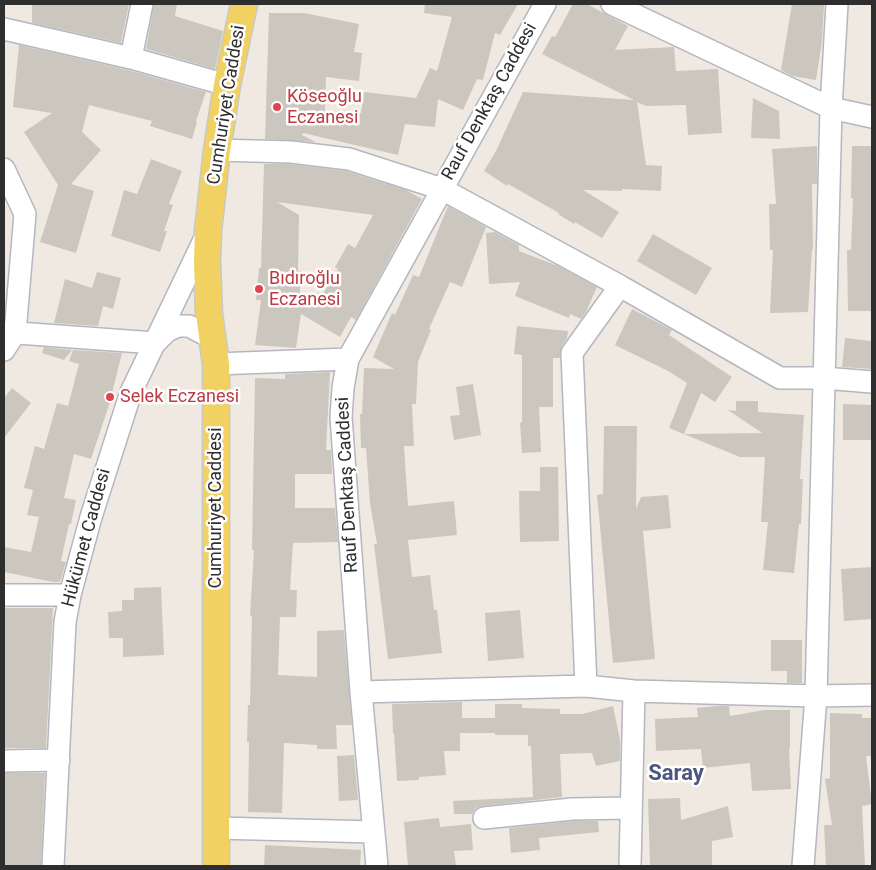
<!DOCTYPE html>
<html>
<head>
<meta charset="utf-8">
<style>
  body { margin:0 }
  #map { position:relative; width:876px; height:870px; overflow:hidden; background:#efe9e1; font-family:Roboto,sans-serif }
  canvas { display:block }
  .frame { position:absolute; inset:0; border:5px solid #2e2e2e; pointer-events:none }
</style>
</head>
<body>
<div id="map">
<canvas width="876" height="870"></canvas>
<div class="frame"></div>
</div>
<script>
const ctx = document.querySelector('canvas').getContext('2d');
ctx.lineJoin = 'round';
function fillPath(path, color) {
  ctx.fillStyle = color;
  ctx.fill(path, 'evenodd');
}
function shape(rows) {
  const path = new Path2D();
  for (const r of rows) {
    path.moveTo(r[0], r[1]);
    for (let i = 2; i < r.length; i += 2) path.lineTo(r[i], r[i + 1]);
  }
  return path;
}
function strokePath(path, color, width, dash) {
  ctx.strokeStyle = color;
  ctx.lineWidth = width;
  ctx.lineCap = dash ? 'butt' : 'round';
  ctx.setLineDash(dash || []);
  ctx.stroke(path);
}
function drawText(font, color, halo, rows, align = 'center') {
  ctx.font = font + ' Roboto,sans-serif';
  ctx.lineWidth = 5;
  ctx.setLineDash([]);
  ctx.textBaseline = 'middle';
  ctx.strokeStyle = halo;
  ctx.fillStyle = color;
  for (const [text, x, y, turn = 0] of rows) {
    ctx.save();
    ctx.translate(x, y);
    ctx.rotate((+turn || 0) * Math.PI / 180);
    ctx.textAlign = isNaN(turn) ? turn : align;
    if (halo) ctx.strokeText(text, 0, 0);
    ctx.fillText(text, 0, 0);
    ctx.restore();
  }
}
const building = shape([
  [32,4,129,4,121,43,32,23],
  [154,4,177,4,175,16,223,31,215,69,146,49],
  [425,4,518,4,500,35,495,33,483,80,477,79,463,110,438,99,435,127,405,124,398,155,303,133,302,135,316,142,265,139,269,13,304,13,359,24,354,52,362,53,359,81,326,77,325,111,361,113,364,92,416,98,430,68,437,71,452,17,424,13],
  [573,4,587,4,628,26,615,50,674,47,676,71,718,69,722,133,688,135,686,105,646,106,637,102,646,165,662,166,661,191,622,189,622,191,583,190,619,212,602,238,575,222,574,224,558,214,559,213,508,184,507,186,484,171,496,151,523,92,634,100,542,54,552,36,555,37],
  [792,4,824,4,822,41,816,80,792,76,781,70],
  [19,45,128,70,206,92,196,121,197,122,192,139,150,126,152,121,89,105,82,132,101,150,71,184,94,191,76,253,40,242,58,185,24,132,52,113,13,107],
  [753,98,779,111,780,139,751,138],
  [817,146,817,184,812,184,813,249,812,249,808,312,770,313,773,250,770,250,769,204,776,204,772,149],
  [852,146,872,146,872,311,848,311,847,250,851,250,853,198,851,198],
  [151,159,182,171,169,204,173,205,164,231,167,231,160,252,111,236,124,190,137,194],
  [264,164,290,164,346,171,406,190,422,199,356,320,351,317,340,337,301,314,296,348,255,345,261,300,256,300,259,268,261,268],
  [277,202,373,215,355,248,348,244,335,267,338,269,324,292,299,298,302,271,298,271,299,215],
  [448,206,486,227,462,287,450,282,429,329,431,330,418,362,416,404,412,404,414,446,404,446,408,506,454,501,457,535,408,540,412,577,430,575,434,610,437,610,442,653,388,659,374,544,377,544,370,503,366,448,361,448,360,414,362,414,364,368,394,369,373,357,392,313,395,315,413,275,419,277],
  [495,232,519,245,519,251,558,266,597,287,586,312,581,319,570,314,569,318,515,296,520,282,489,284,486,233],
  [653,234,712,268,696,295,637,261],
  [97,272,121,278,113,309,103,306,98,326,54,323,65,279,92,288],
  [632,309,672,330,669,335,732,377,715,402,701,393,684,434,762,433,728,410,736,411,736,401,758,401,758,412,804,415,800,479,803,479,801,524,799,524,794,573,763,570,768,522,761,522,765,457,740,457,669,428,687,383,668,371,615,345],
  [517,326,568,331,567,338,562,346,560,358,553,358,553,407,539,407,541,452,522,453,520,423,522,422,522,355,514,354],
  [845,338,872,341,872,369,842,367],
  [44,347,72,350,64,360,42,353],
  [73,350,122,353,109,405,91,459,74,454,64,498,76,500,71,524,69,524,61,561,66,562,60,582,53,582,4,572,4,547,31,552,39,517,27,515,33,490,24,488,35,446,44,449,57,403,68,406,79,364,69,361],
  [330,372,326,450,331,450,332,474,295,474,295,508,335,508,338,542,293,543,290,590,297,590,296,617,280,617,278,675,317,677,317,631,344,630,352,725,336,725,337,749,317,749,317,745,284,743,282,813,248,812,249,742,247,742,248,705,250,705,252,616,250,616,254,550,252,550,255,378,285,379,285,374],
  [473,384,481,435,454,440,450,416,460,415,456,387],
  [12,388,31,403,4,438,4,398],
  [843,404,872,405,872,440,843,440],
  [604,426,637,426,636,509,641,497,668,495,671,528,643,531,655,659,613,663,597,495,603,494],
  [540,467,558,467,559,541,520,542,519,491,540,491],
  [872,567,872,619,844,621,841,569],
  [161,587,164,655,123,657,123,638,109,638,108,612,122,611,122,600,134,600,134,588],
  [4,608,53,608,46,748,4,748],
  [520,610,524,658,488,661,485,613],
  [771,640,802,640,802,683,787,683,787,671,771,671],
  [462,702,462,718,495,718,495,704,522,704,522,708,560,709,560,714,582,714,613,706,620,740,620,761,596,766,592,753,560,754,562,797,483,806,476,808,472,814,454,814,453,801,533,797,531,746,528,746,528,735,495,735,495,733,460,733,460,751,444,751,446,775,419,777,419,780,397,781,394,733,393,733,392,704],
  [716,706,729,706,730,716,764,710,790,710,790,749,789,749,791,789,752,791,750,763,703,768,701,749,656,751,655,719,698,717,697,708],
  [830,713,862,714,862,718,872,718,872,756,866,756,872,804,862,806,865,866,826,866,824,825,832,825,825,779,830,778],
  [354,755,358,800,339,801,337,756],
  [4,773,45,773,41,866,4,866],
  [680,798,681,820,728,806,733,837,712,841,712,866,650,866,648,799],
  [439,818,440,827,471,824,473,850,454,851,456,866,408,866,404,822],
  [573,821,598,821,599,832,539,838,540,850,511,853,509,828],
  [265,845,361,850,360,866,264,866]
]);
const minor = shape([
  [612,4,831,108,872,117],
  [4,29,131,58,227,85],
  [131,58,142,4],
  [217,150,291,152,349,159,442,189,620,286,780,378,824,378,872,382],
  [4,169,25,214,15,333,4,350],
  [4,332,155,343,167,331,178,326,189,326,212,338],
  [216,364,348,359],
  [4,595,70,595],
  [586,686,572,353,620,286],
  [361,692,586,686,634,691,816,696,872,695],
  [4,761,59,760],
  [484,818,572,809,631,808],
  [217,828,374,832],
  [53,866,65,622,70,595,91,517,131,392,205,238],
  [377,866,361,692,341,417,343,388,348,359,545,4],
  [630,866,634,691],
  [803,866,816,696,831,108,837,4]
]);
const major = shape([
  [216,866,216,364,209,314,207,262,208,231,217,150,227,85,244,4]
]);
const markers = [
  [277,107,5,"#e0444e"],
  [259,289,5,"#e0444e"],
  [110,397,5,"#e0444e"]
];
const healthNames = [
  ["Köseoğlu",287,97],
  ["Eczanesi",287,118],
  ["Bıdıroğlu",269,279],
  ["Eczanesi",269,300],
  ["Selek Eczanesi",120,397]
];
const streetNames = [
  ["Rauf Denktaş Caddesi",490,102,-61],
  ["Cumhuriyet Caddesi",227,105,-81],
  ["Rauf Denktaş Caddesi",348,485,-93],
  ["Cumhuriyet Caddesi",216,508,-90],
  ["Hükümet Caddesi",87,538,-75]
];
const districtNames = [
  ["Saray",676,774]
];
fillPath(building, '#cbc7bf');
strokePath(minor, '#b4b7c1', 24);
strokePath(major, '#c9c9c9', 29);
strokePath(minor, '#fff', 21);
strokePath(major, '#f2d163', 26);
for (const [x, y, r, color] of markers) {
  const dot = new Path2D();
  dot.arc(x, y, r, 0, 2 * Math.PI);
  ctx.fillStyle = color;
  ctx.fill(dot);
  strokePath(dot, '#fff', 2);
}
drawText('18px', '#be3a42', '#fff', healthNames, 'left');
drawText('18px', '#2e2e2e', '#fff', streetNames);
drawText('bold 22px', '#4d5680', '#fff', districtNames);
</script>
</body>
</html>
